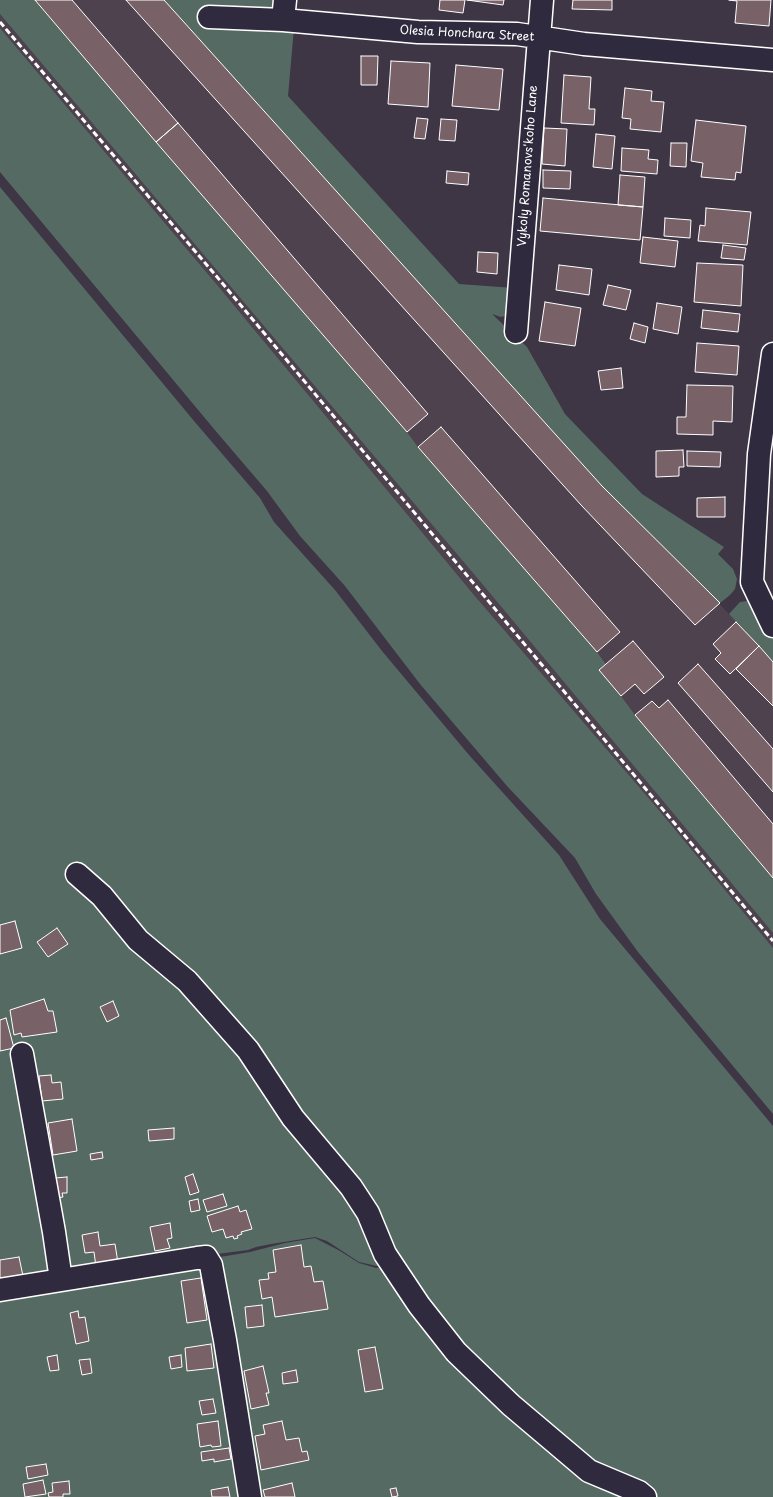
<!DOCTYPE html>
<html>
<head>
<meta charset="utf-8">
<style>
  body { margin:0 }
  canvas { display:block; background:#3e3545 }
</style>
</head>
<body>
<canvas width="773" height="1497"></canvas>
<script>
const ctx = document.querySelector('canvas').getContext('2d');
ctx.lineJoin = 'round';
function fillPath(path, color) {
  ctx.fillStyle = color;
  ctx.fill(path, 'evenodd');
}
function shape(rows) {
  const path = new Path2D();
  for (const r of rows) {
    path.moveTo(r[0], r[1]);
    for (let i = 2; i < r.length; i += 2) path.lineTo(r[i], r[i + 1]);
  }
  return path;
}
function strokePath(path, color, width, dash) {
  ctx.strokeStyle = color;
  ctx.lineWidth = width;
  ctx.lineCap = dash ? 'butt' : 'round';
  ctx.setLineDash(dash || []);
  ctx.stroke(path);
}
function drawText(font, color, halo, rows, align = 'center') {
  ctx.font = font + ' "Playpen Sans",sans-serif';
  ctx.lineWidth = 3;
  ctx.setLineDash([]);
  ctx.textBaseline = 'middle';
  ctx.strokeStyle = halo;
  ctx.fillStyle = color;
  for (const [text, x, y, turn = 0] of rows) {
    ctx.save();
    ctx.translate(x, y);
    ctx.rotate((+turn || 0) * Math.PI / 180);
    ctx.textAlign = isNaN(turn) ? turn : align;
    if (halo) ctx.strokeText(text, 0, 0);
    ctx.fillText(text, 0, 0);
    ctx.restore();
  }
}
const built = shape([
  [35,0,164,0,773,662,773,878,635,715,621,696,599,670,606,663,597,652,418,447,407,432],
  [0,14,484,586,773,933,773,948,658,809,474,595,218,286,0,28]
]);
const green = shape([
  [0,0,35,0,407,432,418,447,597,652,606,664,599,670,621,696,635,715,773,878,773,933,484,586,0,14],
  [164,0,278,0,294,28,288,96,459,284,514,288,508,315,501,317,492,314,527,347,565,414,642,494,724,547,718,554,733,569,737,579,735,589,730,595,720,603,602,486],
  [0,28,218,286,474,595,658,809,773,948,773,1114,638,952,596,894,575,858,507,786,420,684,345,586,300,536,267,491,214,429,0,172],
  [0,187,194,421,260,498,274,522,335,590,382,651,469,755,559,855,600,919,773,1126,773,1497,655,1497,646,1489,596,1465,560,1441,501,1390,452,1340,404,1276,373,1217,345,1174,290,1106,243,1038,187,974,139,934,107,895,78,869,70,873,98,900,144,954,178,983,223,1028,364,1216,383,1263,377,1266,359,1262,327,1241,315,1237,271,1244,256,1247,248,1250,209,1255,194,1255,0,1286],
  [747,601,756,606,773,633,773,662,729,614,740,602],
  [315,1238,340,1251,359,1263,376,1268,384,1266,430,1328,636,1497,255,1497,214,1258,250,1252,285,1243],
  [204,1260,246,1497,0,1497,0,1294]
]);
const building = shape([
  [35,0,72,0,178,123,156,142,35,0],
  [126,0,164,0,602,486,720,603,695,625,581,505,126,0],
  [440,0,465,0,463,13,439,10,440,0],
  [467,0,504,0,503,5,467,0],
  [573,0,612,0,612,10,572,9,573,0],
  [729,0,771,0,769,26,735,23,737,1,729,0],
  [361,56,378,56,377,85,361,85,361,56],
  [391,61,430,63,428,107,388,104,391,61],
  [456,65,503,69,499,110,452,106,456,65],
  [564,75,591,77,589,109,595,109,594,125,561,123,564,75],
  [625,88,652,91,651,101,664,102,661,132,630,129,631,119,622,118,625,88],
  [417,118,428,119,425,139,414,138,417,118],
  [441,119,457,120,455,141,439,140,441,119],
  [696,120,746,126,741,173,736,172,735,180,701,177,703,163,691,161,696,120],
  [178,123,428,414,407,432,156,142,178,123],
  [544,128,567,129,565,166,542,164,544,128],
  [596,134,615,136,612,169,593,167,596,134],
  [671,143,687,143,686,167,670,166,671,143],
  [622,148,649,150,648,159,658,160,657,174,621,171,622,148],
  [543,170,571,171,570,189,543,188,543,170],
  [447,171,469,173,468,185,446,183,447,171],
  [620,175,645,177,643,207,618,205,620,175],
  [543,198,643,207,640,240,540,231,543,198],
  [706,208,751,212,747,245,698,241,700,225,705,226,706,208],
  [665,218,691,220,690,238,664,236,665,218],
  [643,237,678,241,675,267,640,263,643,237],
  [723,245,746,248,744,260,721,258,723,245],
  [478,252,498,253,497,274,477,272,478,252],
  [697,263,743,265,741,306,694,302,697,263],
  [559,265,592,269,589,295,556,290,559,265],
  [608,285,631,290,626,310,603,305,608,285],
  [545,302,581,308,575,346,539,341,545,302],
  [657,303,682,307,678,334,653,329,657,303],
  [703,310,740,314,738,332,701,328,703,310],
  [634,323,648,327,645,343,630,339,634,323],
  [697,343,739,346,737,375,695,372,697,343],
  [621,368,623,388,601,390,598,371,621,368],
  [687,385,733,386,732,422,713,421,713,435,677,434,677,417,686,417,687,385],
  [441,427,620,632,597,652,418,447,441,427],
  [683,450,684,467,679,467,679,476,656,477,656,451,683,450],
  [687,451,721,452,720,467,687,466,687,451],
  [725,497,725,517,697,517,697,498,725,497],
  [736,622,759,646,730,674,715,659,721,653,713,644,736,622],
  [633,641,664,677,644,694,635,684,621,696,599,670,633,641],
  [759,646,773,662,773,706,736,669,759,646],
  [698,664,773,749,773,792,678,683,698,664],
  [668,700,773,824,773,878,635,715,652,701,659,708,668,700],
  [15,921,22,948,0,954,0,925,15,921],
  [57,928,68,944,48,957,37,942,57,928],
  [44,999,48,1011,53,1011,57,1032,22,1037,21,1033,14,1035,10,1010,44,999],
  [113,1001,119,1016,107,1022,100,1007,113,1001],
  [6,1018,14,1048,0,1051,0,1020,6,1018],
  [51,1075,52,1083,61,1082,63,1099,42,1101,39,1076,51,1075],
  [72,1119,77,1151,53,1155,48,1123,72,1119],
  [174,1128,174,1139,149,1141,148,1130,174,1128],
  [102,1152,103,1158,91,1160,90,1154,102,1152],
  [193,1174,199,1192,190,1195,185,1177,193,1174],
  [67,1177,67,1193,62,1193,63,1197,56,1198,55,1178,67,1177],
  [223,1194,227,1206,207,1212,203,1200,223,1194],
  [198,1199,200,1210,191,1212,189,1201,198,1199],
  [238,1206,240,1212,246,1210,252,1229,241,1232,242,1234,237,1236,238,1238,234,1239,233,1236,226,1238,223,1229,212,1232,207,1216,238,1206],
  [170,1223,172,1238,167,1239,170,1248,155,1251,150,1227,170,1223],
  [98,1232,100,1246,115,1244,118,1263,96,1267,94,1252,85,1253,82,1235,98,1232],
  [301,1245,304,1267,311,1266,314,1282,323,1281,328,1309,275,1317,272,1297,262,1299,259,1280,269,1279,268,1273,276,1272,273,1250,301,1245],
  [19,1257,23,1276,0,1280,0,1260,19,1257],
  [201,1278,207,1320,187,1323,181,1281,201,1278],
  [262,1305,264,1326,247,1328,245,1307,262,1305],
  [78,1311,79,1318,85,1317,89,1341,76,1344,70,1313,78,1311],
  [211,1344,214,1368,187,1371,185,1348,211,1344],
  [375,1347,383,1389,365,1392,358,1350,375,1347],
  [57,1355,59,1370,50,1371,47,1357,57,1355],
  [181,1355,182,1367,171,1369,169,1357,181,1355],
  [90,1359,92,1373,82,1375,79,1360,90,1359],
  [263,1366,269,1393,266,1393,269,1405,251,1409,244,1371,263,1366],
  [296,1370,298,1382,283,1384,282,1373,296,1370],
  [213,1399,216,1413,202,1415,199,1401,213,1399],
  [218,1421,221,1446,212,1447,211,1445,200,1447,197,1424,218,1421],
  [282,1421,286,1440,299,1438,302,1452,307,1451,309,1460,261,1470,255,1436,265,1434,263,1425,282,1421],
  [229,1448,231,1459,214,1462,214,1459,202,1461,201,1452,229,1448],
  [46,1464,48,1475,28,1479,26,1467,46,1464],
  [43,1480,46,1494,25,1497,23,1484,43,1480],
  [69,1481,70,1494,63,1494,63,1497,49,1497,48,1493,53,1492,52,1483,69,1481],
  [292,1483,295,1497,265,1497,263,1490,292,1483],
  [228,1487,230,1497,212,1497,211,1490,228,1487],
  [396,1488,398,1496,392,1497,390,1489,396,1488]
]);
const minor = shape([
  [209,17,283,20,418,32,517,34,584,44,773,60],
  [283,20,285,0],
  [516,332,542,0],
  [773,354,759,454,752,582,773,626],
  [77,874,102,896,138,940,187,981,248,1050,293,1118,351,1187,368,1213,385,1254,419,1305,456,1352,511,1405,589,1471,639,1492,645,1497],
  [22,1054,54,1232,61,1280],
  [0,1290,197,1258,206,1257,211,1265,225,1340,250,1497]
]);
const rail = shape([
  [0,22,223,284,773,941]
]);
const streetNames = [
  ["Olesia Honchara Street",467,34,3],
  ["Vykoly Romanovs'koho Lane",528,166,-86]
];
fillPath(built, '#4f424f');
fillPath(green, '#566a64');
fillPath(building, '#786167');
strokePath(building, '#fff', 1);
strokePath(minor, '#fff', 25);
strokePath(minor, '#2f2a3d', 22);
strokePath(rail, '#fff', 3, [6, 3]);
drawText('12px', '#fff', '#2f2a3d', streetNames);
</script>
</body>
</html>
